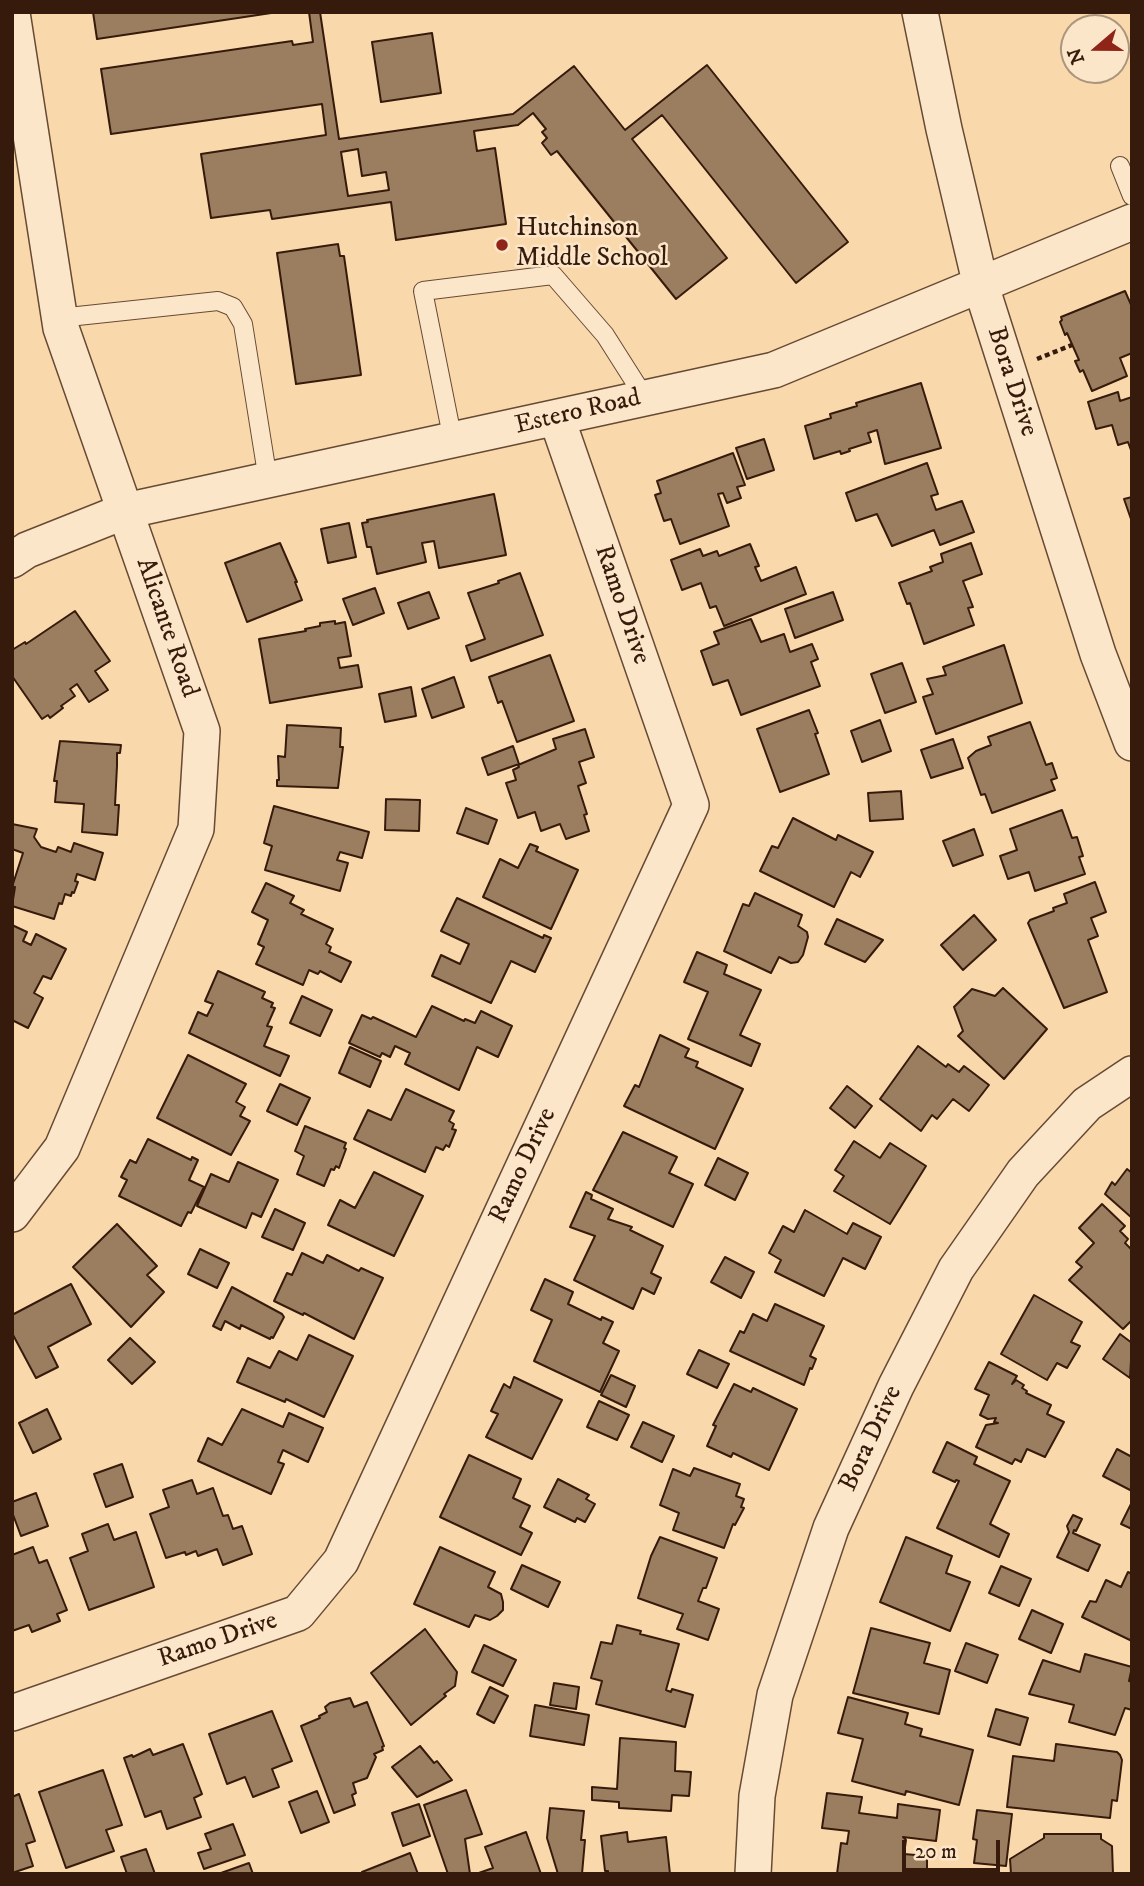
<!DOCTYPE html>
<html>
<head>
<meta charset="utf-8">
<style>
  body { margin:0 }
  #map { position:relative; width:1144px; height:1886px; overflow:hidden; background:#f9d9ac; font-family:"IM FELL DW Pica",serif }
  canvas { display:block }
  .frame { position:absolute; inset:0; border:14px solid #361b0c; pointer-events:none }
  .north { position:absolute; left:1060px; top:14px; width:70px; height:70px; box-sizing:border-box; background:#fbe6c9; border:2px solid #ac957d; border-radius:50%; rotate:250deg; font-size:19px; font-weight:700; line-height:28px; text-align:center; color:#361b0c }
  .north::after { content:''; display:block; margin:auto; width:24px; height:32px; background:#8f2418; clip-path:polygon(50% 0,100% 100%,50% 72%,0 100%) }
  .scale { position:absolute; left:902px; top:1840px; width:98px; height:32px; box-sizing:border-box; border:4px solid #361b0c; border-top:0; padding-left:9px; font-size:21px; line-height:24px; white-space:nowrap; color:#361b0c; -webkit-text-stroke:5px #fbe6c9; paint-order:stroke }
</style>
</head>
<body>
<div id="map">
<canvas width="1144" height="1886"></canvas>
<div class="frame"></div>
<div class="north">N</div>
<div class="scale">20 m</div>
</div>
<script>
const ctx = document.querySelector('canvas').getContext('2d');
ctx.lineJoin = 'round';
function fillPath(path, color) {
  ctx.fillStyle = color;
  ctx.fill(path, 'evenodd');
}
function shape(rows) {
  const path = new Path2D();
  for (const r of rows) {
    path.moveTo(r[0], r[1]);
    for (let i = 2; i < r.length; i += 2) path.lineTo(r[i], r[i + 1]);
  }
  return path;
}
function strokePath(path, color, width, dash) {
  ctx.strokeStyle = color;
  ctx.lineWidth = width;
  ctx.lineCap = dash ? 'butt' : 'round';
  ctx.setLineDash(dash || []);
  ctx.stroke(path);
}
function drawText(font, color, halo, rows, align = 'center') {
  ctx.font = font + ' "IM FELL DW Pica",serif';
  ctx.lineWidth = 5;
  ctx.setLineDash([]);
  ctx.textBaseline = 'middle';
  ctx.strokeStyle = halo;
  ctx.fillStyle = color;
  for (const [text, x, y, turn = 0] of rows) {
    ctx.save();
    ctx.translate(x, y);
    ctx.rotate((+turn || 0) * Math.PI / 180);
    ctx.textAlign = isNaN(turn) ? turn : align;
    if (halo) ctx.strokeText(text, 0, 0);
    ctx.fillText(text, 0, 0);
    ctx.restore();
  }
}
const building = shape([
  [93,12,278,12,97,39,93,12],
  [309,12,320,12,339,139,513,114,574,66,625,130,707,65,848,242,796,283,662,115,632,139,727,258,676,299,557,151,551,155,542,143,547,138,542,132,546,129,533,113,518,125,474,131,477,151,495,148,506,224,396,240,391,202,272,219,270,210,211,218,201,154,326,135,322,104,111,134,101,69,292,41,293,45,313,42,309,12],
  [358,149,362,176,386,172,389,190,348,196,341,152,358,149],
  [432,33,441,93,381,102,372,42,432,33],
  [338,244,340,256,344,256,361,375,296,384,277,253,338,244],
  [1125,291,1132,307,1132,353,1120,358,1127,376,1092,391,1083,370,1080,372,1075,361,1079,360,1067,333,1065,335,1060,322,1062,320,1061,317,1125,291],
  [921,383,941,448,885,464,877,430,868,433,871,442,849,449,850,451,841,454,840,451,814,459,805,426,831,418,830,414,857,406,856,403,921,383],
  [1118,392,1120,401,1132,397,1132,453,1128,442,1118,445,1112,425,1096,429,1088,402,1118,392],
  [764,439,774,470,747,479,736,448,764,439],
  [733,453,745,485,737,487,741,498,727,503,723,493,718,494,729,526,680,544,671,519,664,521,655,495,661,493,657,481,733,453],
  [927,463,938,494,931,496,936,510,962,501,974,532,940,545,934,530,892,546,877,514,856,521,846,493,927,463],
  [494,494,506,555,439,568,434,541,422,543,426,562,377,574,371,547,367,547,362,523,368,522,367,520,494,494],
  [1132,497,1132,522,1124,499,1132,497],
  [349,523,356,557,328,563,321,529,349,523],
  [280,543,297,582,295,582,302,600,247,622,225,563,280,543],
  [971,543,982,574,963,581,973,607,968,608,974,625,924,644,910,603,907,604,899,583,932,571,930,567,943,562,941,554,971,543],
  [750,544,759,566,755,567,761,581,796,567,806,594,724,626,716,606,710,608,701,583,682,590,671,560,700,549,703,556,717,551,719,556,750,544],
  [520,573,543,635,471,661,466,646,485,639,468,593,499,583,498,581,520,573],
  [375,588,384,613,353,625,343,599,375,588],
  [429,592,439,618,408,629,398,603,429,592],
  [833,592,843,620,795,638,785,609,833,592],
  [75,611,110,661,95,671,108,690,89,702,77,684,70,689,75,696,61,706,63,708,50,718,48,715,42,719,12,676,12,650,25,642,26,644,75,611],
  [751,619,761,642,784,634,790,652,812,644,818,659,811,662,820,686,741,715,728,680,713,685,701,651,719,644,714,632,751,619],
  [335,621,335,624,345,622,351,656,338,658,340,668,358,665,362,687,270,703,259,639,306,631,305,629,320,626,320,623,335,621],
  [1004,645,1022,703,936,734,923,697,933,694,927,679,946,675,943,667,1004,645],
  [550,655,574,721,517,742,502,701,498,703,489,677,550,655],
  [902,663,916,702,885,713,871,674,902,663],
  [454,677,464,707,432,718,422,689,454,677],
  [411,687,416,716,385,722,379,694,411,687],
  [809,710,818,733,815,734,829,774,780,792,757,729,809,710],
  [880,720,891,751,862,762,851,731,880,720],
  [1030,722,1046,765,1052,763,1057,778,1051,780,1055,790,992,813,985,794,981,795,968,758,976,751,991,745,988,737,1030,722],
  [287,725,341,728,340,747,343,747,338,788,277,786,277,780,279,780,278,756,285,757,287,725],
  [585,729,594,757,579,762,586,783,578,786,587,814,584,815,589,831,566,839,560,824,541,831,535,812,518,818,506,783,516,780,513,770,519,767,518,765,556,749,553,739,585,729],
  [953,739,963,768,931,778,921,750,953,739],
  [60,741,121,745,120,753,117,753,117,766,115,805,119,805,117,835,82,832,84,804,55,802,57,781,54,781,60,741],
  [513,746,519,764,488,775,482,758,513,746],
  [901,791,903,819,870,821,868,793,901,791],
  [386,799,420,800,419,831,385,830,386,799],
  [274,806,369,832,362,858,340,852,337,860,348,863,340,891,265,870,272,846,264,843,274,806],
  [466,808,497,820,488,844,457,833,466,808],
  [1062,810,1072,838,1077,837,1083,856,1079,857,1085,874,1035,891,1029,872,1008,879,1000,856,1017,850,1010,829,1062,810],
  [793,818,836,840,838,835,873,852,860,877,851,872,834,907,760,871,772,846,778,848,793,818],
  [12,824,37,829,34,837,41,847,56,852,58,847,71,852,74,843,103,853,95,880,77,874,75,881,78,882,74,893,72,892,71,896,65,894,62,904,59,903,54,919,12,906,15,887,12,887,23,853,12,849,12,824],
  [974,829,983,855,953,866,943,841,974,829],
  [530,844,538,847,536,851,578,870,551,929,483,897,500,859,518,868,530,844],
  [1095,882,1106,912,1091,918,1098,936,1088,940,1107,992,1064,1008,1028,923,1030,920,1054,911,1053,908,1067,903,1064,894,1095,882],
  [266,883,294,896,290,903,304,910,301,914,333,929,326,944,331,947,329,952,351,962,341,982,320,971,318,974,309,970,303,985,256,964,264,947,258,944,268,920,252,912,266,883],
  [755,893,802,915,798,926,807,932,808,937,803,955,798,962,791,963,779,957,771,973,724,951,743,904,749,906,755,893],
  [457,898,543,938,544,935,551,938,535,972,511,961,491,1003,432,976,441,955,460,964,469,944,441,931,457,898],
  [974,915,996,940,963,970,941,945,974,915],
  [837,919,883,940,865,962,825,944,837,919],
  [12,925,27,932,23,941,31,945,36,934,66,949,51,979,43,976,34,993,43,998,28,1028,12,1020,12,925],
  [697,952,727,965,724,974,761,990,740,1035,760,1044,751,1066,688,1039,708,992,684,982,697,952],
  [218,971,265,992,262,998,273,1003,271,1007,275,1008,267,1026,272,1027,264,1046,289,1056,280,1076,189,1033,198,1012,207,1016,213,1004,205,1001,218,971],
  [1003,988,1047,1029,1004,1079,958,1036,963,1031,954,1007,972,989,995,996,1003,988],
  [302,996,332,1010,320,1036,290,1023,302,996],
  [432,1006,464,1021,465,1019,475,1023,481,1011,512,1026,498,1057,477,1047,459,1090,405,1064,410,1053,395,1046,390,1057,382,1053,380,1057,349,1043,362,1015,371,1019,373,1017,416,1037,432,1006],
  [660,1035,689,1049,685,1057,698,1062,696,1067,743,1089,715,1149,624,1106,635,1085,639,1087,660,1035],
  [918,1046,946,1067,948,1064,959,1072,964,1066,989,1085,969,1111,953,1099,937,1119,932,1115,921,1131,880,1099,918,1046],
  [350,1047,381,1061,370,1087,339,1073,350,1047],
  [188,1055,246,1084,236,1102,245,1107,240,1116,250,1121,231,1155,157,1118,188,1055],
  [280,1084,310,1098,297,1125,267,1111,280,1084],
  [847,1086,872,1106,855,1128,830,1108,847,1086],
  [406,1089,454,1111,449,1121,454,1124,452,1129,456,1130,449,1147,446,1145,443,1150,436,1147,425,1172,354,1139,368,1110,391,1120,406,1089],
  [305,1126,346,1143,344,1148,346,1149,339,1168,336,1166,334,1170,331,1169,324,1186,297,1174,304,1156,295,1151,305,1126],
  [623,1132,677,1157,669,1173,693,1184,673,1227,593,1190,623,1132],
  [148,1139,191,1160,192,1157,198,1160,189,1180,204,1187,191,1213,188,1212,181,1226,119,1196,127,1180,121,1177,130,1160,136,1163,148,1139],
  [854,1141,880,1158,890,1143,926,1166,890,1224,834,1191,844,1176,835,1170,854,1141],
  [718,1158,748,1173,735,1200,705,1185,718,1158],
  [238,1162,278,1180,261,1217,252,1213,246,1228,197,1206,211,1174,229,1182,238,1162],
  [1127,1169,1132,1173,1132,1218,1105,1194,1112,1182,1115,1185,1127,1169],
  [374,1172,423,1196,394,1256,328,1225,340,1200,355,1208,374,1172],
  [586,1192,592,1195,591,1199,613,1209,608,1219,632,1227,630,1230,663,1246,651,1273,661,1278,654,1294,642,1288,633,1309,574,1280,595,1236,570,1227,586,1192],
  [1102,1204,1125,1226,1120,1231,1128,1239,1125,1243,1132,1250,1132,1320,1123,1329,1069,1280,1082,1267,1076,1262,1094,1243,1079,1228,1102,1204],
  [275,1209,305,1223,293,1250,262,1237,275,1209],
  [805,1210,847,1234,853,1223,881,1237,865,1269,843,1258,824,1296,775,1272,781,1260,769,1253,783,1226,794,1232,805,1210],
  [117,1224,157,1266,147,1275,164,1292,131,1327,73,1267,117,1224],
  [200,1249,229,1263,217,1288,188,1274,200,1249],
  [302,1253,323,1263,327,1255,359,1271,361,1268,383,1278,354,1339,304,1313,303,1315,274,1301,287,1273,292,1275,302,1253],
  [725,1257,754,1272,741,1298,711,1282,725,1257],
  [545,1279,573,1292,568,1304,601,1320,602,1317,613,1322,603,1343,619,1351,600,1392,534,1361,552,1320,531,1310,545,1279],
  [71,1284,91,1324,48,1347,58,1367,36,1378,12,1333,12,1315,71,1284],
  [232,1287,282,1314,284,1317,273,1338,271,1337,270,1339,241,1325,240,1329,225,1321,221,1330,213,1326,232,1287],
  [1034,1295,1082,1322,1071,1342,1080,1346,1067,1368,1057,1363,1047,1380,1001,1354,1034,1295],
  [775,1304,824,1326,810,1356,816,1359,812,1369,810,1368,804,1385,730,1351,740,1331,744,1333,753,1314,767,1321,775,1304],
  [1120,1334,1132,1343,1130,1378,1103,1359,1120,1334],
  [309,1335,353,1356,324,1417,286,1399,285,1402,237,1382,248,1358,270,1368,279,1351,297,1360,309,1335],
  [130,1338,155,1362,132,1384,108,1360,130,1338],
  [699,1350,729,1364,717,1388,687,1374,699,1350],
  [989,1362,1017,1376,1012,1384,1016,1380,1024,1385,1022,1388,1027,1391,1026,1393,1051,1405,1047,1414,1064,1422,1045,1457,1027,1449,1021,1462,1015,1459,1012,1464,976,1447,986,1425,998,1423,994,1422,996,1418,988,1419,980,1415,989,1395,975,1389,989,1362],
  [611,1375,635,1386,626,1407,601,1395,611,1375],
  [514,1377,562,1400,532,1459,486,1437,498,1414,491,1411,504,1384,510,1388,514,1377],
  [734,1384,751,1392,753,1388,797,1409,769,1470,733,1453,731,1457,707,1446,716,1426,713,1425,734,1384],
  [599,1401,629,1415,617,1440,587,1427,599,1401],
  [47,1409,61,1439,33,1453,19,1423,47,1409],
  [242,1409,283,1427,289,1413,323,1428,308,1462,283,1450,278,1462,284,1464,271,1494,198,1461,208,1438,222,1445,242,1409],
  [643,1422,674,1436,662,1462,631,1447,643,1422],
  [947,1442,977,1457,974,1464,1010,1481,990,1524,1009,1534,999,1557,937,1528,959,1481,956,1480,955,1482,933,1472,947,1442],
  [1117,1449,1132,1457,1132,1491,1103,1476,1117,1449],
  [469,1455,521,1479,513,1498,530,1506,520,1527,532,1533,521,1555,440,1517,469,1455],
  [122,1464,133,1497,106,1507,94,1474,122,1464],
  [694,1468,740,1484,736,1496,744,1499,741,1507,744,1508,735,1525,733,1524,724,1548,673,1530,679,1513,660,1505,673,1469,690,1476,694,1468],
  [558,1479,589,1495,586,1499,595,1504,585,1522,577,1518,575,1522,544,1507,558,1479],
  [192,1480,197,1494,213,1488,223,1516,228,1515,233,1529,242,1526,252,1554,223,1565,217,1549,198,1556,196,1551,186,1555,185,1552,166,1558,150,1514,169,1507,163,1490,192,1480],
  [36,1493,48,1526,21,1536,12,1512,12,1502,36,1493],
  [1132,1502,1132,1529,1121,1524,1132,1502],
  [1073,1515,1082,1519,1076,1531,1074,1530,1073,1533,1100,1545,1088,1571,1057,1557,1069,1532,1067,1526,1073,1515],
  [108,1524,114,1540,136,1532,154,1587,89,1610,70,1558,88,1551,82,1534,108,1524],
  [660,1537,717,1558,706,1588,703,1588,698,1601,719,1609,708,1640,677,1629,683,1614,638,1598,651,1556,660,1537],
  [906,1537,952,1556,946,1573,970,1582,950,1631,880,1602,906,1537],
  [33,1547,39,1563,47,1560,67,1610,57,1614,60,1621,32,1632,29,1625,12,1631,12,1555,33,1547],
  [440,1547,495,1572,488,1587,501,1594,503,1602,503,1610,497,1616,490,1620,475,1615,469,1627,414,1604,440,1547],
  [522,1565,560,1582,548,1607,511,1589,522,1565],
  [1001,1566,1031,1579,1019,1606,989,1593,1001,1566],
  [1128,1572,1132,1574,1132,1641,1082,1617,1090,1601,1096,1602,1106,1580,1121,1587,1128,1572],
  [1032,1610,1063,1624,1051,1653,1019,1639,1032,1610],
  [617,1625,641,1631,640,1634,679,1644,666,1690,671,1692,672,1689,693,1695,685,1727,596,1704,602,1681,591,1678,601,1642,612,1644,617,1625],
  [871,1628,930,1643,924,1663,950,1670,939,1714,853,1693,871,1628],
  [425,1629,457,1672,455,1686,444,1694,446,1696,411,1725,371,1673,425,1629],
  [966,1643,998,1655,987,1683,955,1671,966,1643],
  [484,1645,516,1660,503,1686,472,1672,484,1645],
  [1085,1654,1132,1667,1129,1681,1132,1682,1132,1710,1125,1708,1115,1735,1069,1722,1074,1705,1029,1694,1043,1660,1080,1672,1085,1654],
  [554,1683,579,1687,576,1709,550,1705,554,1683],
  [490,1687,508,1696,494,1723,477,1714,490,1687],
  [848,1697,908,1713,905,1724,922,1729,920,1736,973,1750,959,1805,906,1791,905,1795,852,1781,863,1739,838,1733,848,1697],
  [350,1698,354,1707,367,1702,384,1746,382,1747,383,1750,374,1754,376,1757,367,1778,353,1783,356,1793,352,1795,355,1805,334,1813,301,1726,320,1718,319,1716,327,1712,325,1707,330,1703,350,1698],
  [535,1705,589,1715,584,1745,530,1736,535,1705],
  [996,1709,1028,1718,1020,1745,988,1736,996,1709],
  [272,1711,292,1761,272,1769,279,1787,253,1797,245,1777,227,1784,209,1734,272,1711],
  [620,1738,676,1742,675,1771,691,1772,689,1796,672,1795,671,1811,619,1808,619,1802,592,1800,592,1787,617,1789,620,1738],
  [183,1744,202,1794,194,1798,201,1817,167,1829,161,1811,145,1817,124,1758,132,1755,133,1757,150,1749,153,1755,183,1744],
  [1056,1744,1117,1752,1120,1755,1122,1760,1117,1801,1112,1800,1110,1818,1007,1807,1013,1756,1054,1761,1056,1744],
  [420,1746,434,1763,437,1761,452,1780,417,1797,392,1767,420,1746],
  [103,1770,122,1825,106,1830,114,1851,66,1868,39,1792,103,1770],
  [466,1790,482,1834,465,1839,470,1874,448,1874,424,1805,466,1790],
  [317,1791,329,1822,301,1833,289,1802,317,1791],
  [827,1793,862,1797,859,1813,897,1818,898,1804,940,1810,936,1841,903,1837,906,1840,904,1854,927,1856,927,1874,837,1874,841,1843,847,1844,849,1831,822,1828,827,1793],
  [19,1794,35,1841,26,1844,33,1866,12,1873,12,1797,19,1794],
  [419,1804,430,1836,403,1846,392,1813,419,1804],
  [550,1808,584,1811,581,1840,585,1840,582,1874,558,1874,547,1838,550,1808],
  [977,1810,1012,1814,1006,1866,974,1863,977,1840,973,1839,977,1810],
  [233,1824,245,1855,204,1869,198,1853,211,1849,205,1834,233,1824],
  [526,1832,541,1874,476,1874,493,1868,485,1847,526,1832],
  [627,1832,628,1842,666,1837,670,1874,608,1874,608,1871,605,1871,601,1836,627,1832],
  [1044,1834,1101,1834,1101,1839,1112,1846,1113,1874,1011,1874,1010,1859,1044,1838,1044,1834],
  [146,1849,155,1874,127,1874,121,1857,146,1849],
  [410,1853,418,1874,362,1874,362,1872,410,1853],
  [249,1863,253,1874,221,1874,221,1873,249,1863]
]);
const path = shape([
  [1037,359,1072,345]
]);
const service = shape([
  [1120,166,1132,196],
  [59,318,218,301,233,307,243,324,268,480],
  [453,441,423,291,553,275,605,335,645,398]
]);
const minor = shape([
  [920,12,944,129,981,286,1098,654,1132,743],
  [12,13,61,328,202,731,196,829,62,1148,12,1214],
  [12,560,27,550,125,511,774,370,1132,222],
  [12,1713,298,1613,341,1561,691,805,557,419],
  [753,1874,757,1796,775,1695,831,1528,896,1386,956,1269,1023,1173,1087,1104,1132,1074]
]);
const markers = [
  [502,245,7,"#8f2418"]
];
const poiNames = [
  ["Hutchinson",516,230],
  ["Middle School",516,260]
];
const streetNames = [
  ["Bora Drive",1011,382,72],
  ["Estero Road",578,413,-13],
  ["Ramo Drive",621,605,71],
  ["Alicante Road",166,628,71],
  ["Ramo Drive",524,1166,-65],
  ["Bora Drive",872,1439,-65],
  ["Ramo Drive",218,1641,-19]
];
fillPath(building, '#9b7e5f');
strokePath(building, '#361b0c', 2);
strokePath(service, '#674a34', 20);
strokePath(minor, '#674a34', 38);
strokePath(path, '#361b0c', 4.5, [5, 3.5]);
strokePath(service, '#fbe6c9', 18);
strokePath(minor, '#fbe6c9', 35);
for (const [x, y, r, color] of markers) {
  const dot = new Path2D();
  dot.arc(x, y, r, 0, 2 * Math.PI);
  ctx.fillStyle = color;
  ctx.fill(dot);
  strokePath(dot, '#fbe6c9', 2.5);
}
drawText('26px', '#361b0c', '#fbe6c9', poiNames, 'left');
drawText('26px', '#361b0c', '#fbe6c9', streetNames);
</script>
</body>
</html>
